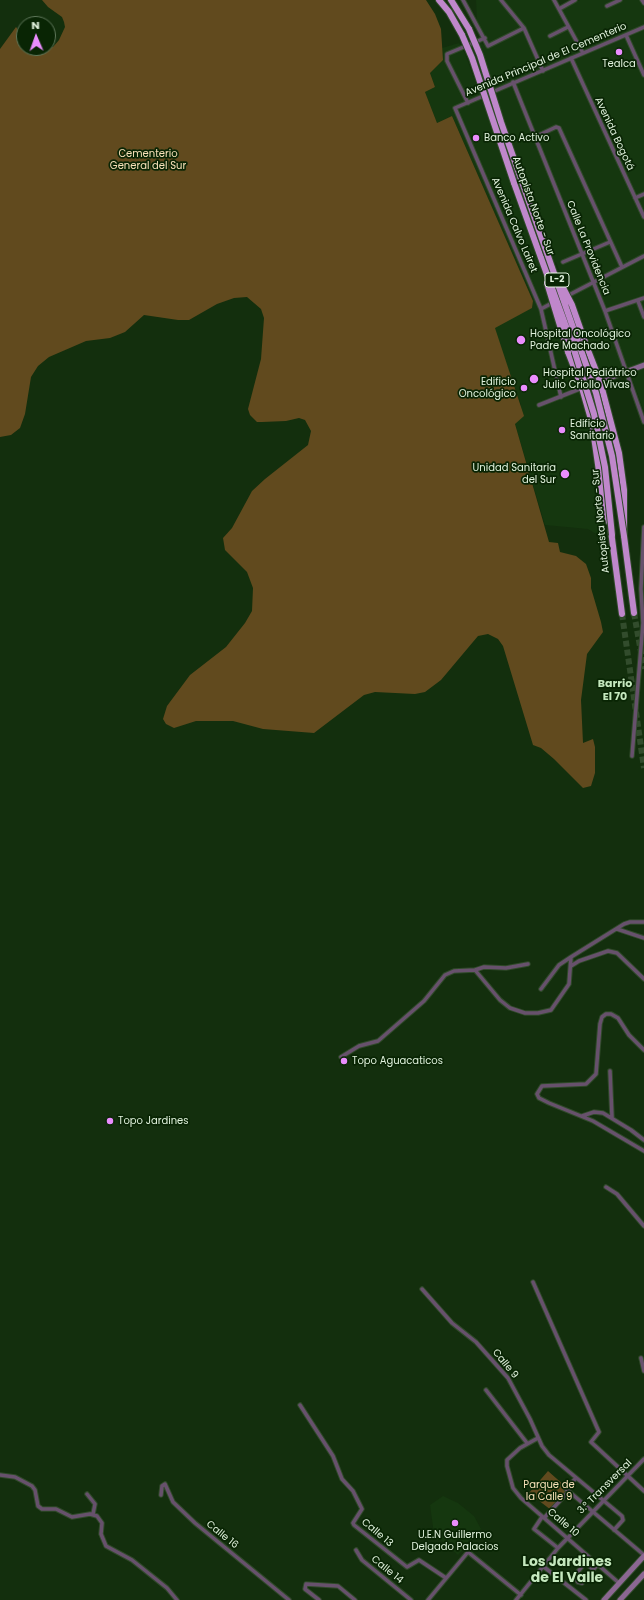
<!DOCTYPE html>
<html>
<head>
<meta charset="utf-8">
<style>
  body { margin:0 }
  #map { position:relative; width:644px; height:1600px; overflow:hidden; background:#132f0d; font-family:Poppins,sans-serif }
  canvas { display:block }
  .north { position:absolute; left:16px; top:16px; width:40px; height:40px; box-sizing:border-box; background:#092504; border:1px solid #5f775a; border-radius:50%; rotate:358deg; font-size:11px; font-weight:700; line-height:16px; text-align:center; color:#e0f1dc }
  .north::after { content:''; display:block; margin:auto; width:14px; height:18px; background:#ea8dfd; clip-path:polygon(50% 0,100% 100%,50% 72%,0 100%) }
</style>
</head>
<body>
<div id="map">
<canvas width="644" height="1600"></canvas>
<div class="north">N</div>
</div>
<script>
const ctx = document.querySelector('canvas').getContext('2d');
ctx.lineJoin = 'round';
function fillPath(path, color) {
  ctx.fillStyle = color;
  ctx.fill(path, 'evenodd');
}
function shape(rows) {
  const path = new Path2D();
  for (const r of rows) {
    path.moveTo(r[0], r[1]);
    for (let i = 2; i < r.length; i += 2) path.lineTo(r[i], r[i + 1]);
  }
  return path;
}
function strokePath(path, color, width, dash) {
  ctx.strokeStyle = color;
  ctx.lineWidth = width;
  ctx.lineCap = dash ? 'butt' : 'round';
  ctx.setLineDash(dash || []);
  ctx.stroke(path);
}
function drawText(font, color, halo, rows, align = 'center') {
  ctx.font = font + ' Poppins,sans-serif';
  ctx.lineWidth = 3.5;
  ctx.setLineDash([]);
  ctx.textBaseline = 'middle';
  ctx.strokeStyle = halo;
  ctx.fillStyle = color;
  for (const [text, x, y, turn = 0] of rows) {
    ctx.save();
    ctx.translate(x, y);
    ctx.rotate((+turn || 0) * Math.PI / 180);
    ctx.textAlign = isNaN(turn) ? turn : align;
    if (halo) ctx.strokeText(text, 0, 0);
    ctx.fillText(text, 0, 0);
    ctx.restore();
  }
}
const built = shape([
  [476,0,554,0,559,11,580,0,644,0,644,411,628,368,602,378,556,262,543,268,540,263,546,292,578,378,593,438,607,532,598,535,588,529,545,525,515,424,521,405,493,326,532,308,533,300,452,116,437,123,425,92,435,87,430,73,443,60,442,48,459,43,465,54,484,104,497,99,474,40,479,39,482,44,490,45,477,22],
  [443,1496,458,1503,474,1516,481,1529,458,1555,434,1534,430,1505]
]);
const green = shape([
  [42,0,426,0,435,14,441,29,443,60,430,73,435,87,425,92,437,123,452,116,533,301,532,308,495,328,524,416,515,424,549,542,558,543,560,552,576,556,586,564,591,578,591,588,601,622,603,632,587,654,581,700,583,743,593,739,595,747,595,773,591,786,583,788,554,759,541,748,533,745,503,646,498,639,488,634,478,636,441,680,425,692,415,694,375,692,364,695,314,733,263,729,233,721,196,721,174,728,166,724,163,719,167,706,190,675,226,647,245,623,252,611,253,588,247,572,225,550,223,538,232,528,252,491,265,479,308,445,311,431,305,420,299,418,286,421,262,422,257,422,250,415,248,409,261,359,264,318,261,309,247,297,234,298,217,304,189,320,178,320,144,315,125,332,110,338,86,341,49,357,38,366,31,377,25,414,20,428,11,435,0,437,0,49,16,27,24,37,24,48,48,48,53,47,59,40,65,27,64,22,62,17,48,7],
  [548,1471,565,1486,566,1492,551,1510,529,1493]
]);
const highwayTunnel = shape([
  [634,613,644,669],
  [622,614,644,768]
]);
const street = shape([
  [463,0,488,46,524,28],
  [501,0,524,28,543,71],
  [554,0,583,53],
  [642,0,644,3],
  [607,6,620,0],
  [559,9,575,0],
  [626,35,644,75],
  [550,36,568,27],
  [571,58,644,217],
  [513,82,605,311,644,422],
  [468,103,447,61,447,54,485,38],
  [535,137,556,127,559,128,622,267],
  [635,198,644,194],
  [563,262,610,242],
  [567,296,644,256],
  [638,301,644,317],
  [541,309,554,302],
  [605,311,644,298],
  [561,397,541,309,455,108,644,27],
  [539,405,582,388],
  [632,756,643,623,641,589,644,527],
  [617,929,644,938],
  [571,966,579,961,608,951,617,953,644,979],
  [475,970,500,1000,510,1008,525,1013,538,1013,551,1010,569,984,571,957,624,924,630,922,644,922],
  [541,989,559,965,571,957],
  [644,1050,629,1035,618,1018,611,1014,606,1014,602,1017,600,1024,596,1074,586,1084,542,1086,537,1094,539,1098,549,1103,593,1121,644,1151],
  [341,1057,359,1046,378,1041,424,1001,445,975,454,971,475,970,484,967,506,968,528,964],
  [610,1071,612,1117],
  [582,1116,594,1112,603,1113,631,1130,644,1140],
  [606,1187,617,1194,644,1226],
  [533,1282,599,1432,591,1442,644,1491],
  [422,1289,452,1323,476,1342,508,1378,530,1419,542,1446,549,1455,622,1516,623,1520,614,1530],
  [641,1358,644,1371],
  [486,1390,527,1443],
  [300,1405,333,1456,342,1479,353,1491,362,1509,353,1523,354,1525,407,1567,419,1560,446,1578],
  [538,1438,520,1448,507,1460,507,1466,513,1488,521,1498,619,1583],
  [0,1475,15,1477,32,1486,35,1490,38,1506,42,1509,56,1509,72,1517,90,1514,97,1516,102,1523,101,1534,106,1546,132,1560,167,1588,177,1600],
  [576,1478,566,1489,644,1555],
  [87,1494,95,1504,93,1514],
  [161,1495,162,1486,165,1484,173,1502,195,1523,289,1600],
  [542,1517,534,1529,558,1548],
  [544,1518,569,1491],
  [356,1550,362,1560,411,1600],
  [544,1567,586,1600],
  [593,1569,585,1563,576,1574,575,1578,578,1582,582,1583,598,1564],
  [319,1600,305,1589,306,1584,338,1586,355,1600],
  [428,1600,468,1552,521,1595],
  [516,1600,558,1548,644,1459]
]);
const secondary = shape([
  [583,388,644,365],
  [604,1600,644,1556],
  [620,1600,644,1574]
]);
const highway = shape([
  [439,0,449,12,462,35],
  [451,0,469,29],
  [514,183,541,258],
  [586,345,600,381,619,453,624,490,624,536,634,613],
  [568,352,582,388,592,423,604,506,609,522],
  [611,531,622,614]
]);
const highwayBridge = shape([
  [469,29,480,55,501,122,596,393,612,456,624,536],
  [462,35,472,58,514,183],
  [541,258,571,340,594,414,605,467,612,535],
  [560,282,572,305,586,345],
  [547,283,568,352]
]);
const markers = [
  [619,52,4,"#ea8dfd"],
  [476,138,4,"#ea8dfd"],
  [521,340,5,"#ea8dfd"],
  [534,379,5,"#ea8dfd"],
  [524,388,4,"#ea8dfd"],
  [562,430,4,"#ea8dfd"],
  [565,474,5,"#ea8dfd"],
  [344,1061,4,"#ea8dfd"],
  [110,1121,4,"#ea8dfd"],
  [455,1523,4,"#ea8dfd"]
];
const shields = [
  [557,280,24]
];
const shieldNames = [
  ["L-2",557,280]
];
const streetNames = [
  ["Avenida Principal de El Cementerio",546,60,-23],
  ["Avenida Bogotá",614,134,65],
  ["Autopista Norte - Sur",533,206,70],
  ["Avenida Calvo Lairet",514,225,67],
  ["Calle La Providencia",588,248,68],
  ["Autopista Norte - Sur",601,521,-96],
  ["Calle 9",505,1364,51],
  ["3.° Transversal",605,1487,-45],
  ["Calle 10",563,1523,40],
  ["Calle 13",377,1533,40],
  ["Calle 16",222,1535,39],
  ["Calle 14",387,1570,39]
];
const poiNames = [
  ["Tealca",619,64,"center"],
  ["Banco Activo",484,138],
  ["Hospital Oncológico",530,334],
  ["Padre Machado",530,346],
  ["Hospital Pediátrico",543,373],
  ["Julio Criollo Vivas",543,385],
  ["Edificio",516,382,"right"],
  ["Oncológico",516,394,"right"],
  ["Edificio",570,424],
  ["Sanitario",570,436],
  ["Unidad Sanitaria",556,468,"right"],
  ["del Sur",556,480,"right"],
  ["Topo Aguacaticos",352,1061],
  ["Topo Jardines",118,1121],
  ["U.E.N Guillermo",455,1535,"center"],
  ["Delgado Palacios",455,1547,"center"]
];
const parkNames = [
  ["Cementerio",148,154],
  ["General del Sur",148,166],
  ["Parque de",549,1485],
  ["la Calle 9",549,1497]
];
const neighbourhoodNames = [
  ["Barrio",615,684],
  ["El 70",615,697]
];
const districtNames = [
  ["Los Jardines",567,1562],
  ["de El Valle",567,1578]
];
fillPath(built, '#15370f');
fillPath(green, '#614a1e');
strokePath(highwayTunnel, '#324c2c', 6, [6, 3]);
strokePath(street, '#304a2a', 5.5);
strokePath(secondary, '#304a2a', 7);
strokePath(highway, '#304a2a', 8);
strokePath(street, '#67516c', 3.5);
strokePath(secondary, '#8b6792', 5);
strokePath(highway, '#bf87cb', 6);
strokePath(highwayBridge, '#304a2a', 8, []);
strokePath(highwayBridge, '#bf87cb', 6);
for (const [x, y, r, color] of markers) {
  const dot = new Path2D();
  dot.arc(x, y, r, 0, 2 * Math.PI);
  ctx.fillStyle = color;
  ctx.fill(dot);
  strokePath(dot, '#092504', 1.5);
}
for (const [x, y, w] of shields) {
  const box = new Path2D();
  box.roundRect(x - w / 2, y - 7, w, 14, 3);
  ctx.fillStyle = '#092504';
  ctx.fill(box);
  strokePath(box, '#e0f1dc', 1);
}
drawText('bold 9px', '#e0f1dc', null, shieldNames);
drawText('10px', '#e0f1dc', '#092504', streetNames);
drawText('10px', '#e0f1dc', '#092504', poiNames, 'left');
drawText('10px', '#f7e0b8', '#092504', parkNames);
drawText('bold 11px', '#c5e8be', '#092504', neighbourhoodNames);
drawText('bold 14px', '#c5e8be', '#092504', districtNames);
</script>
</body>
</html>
